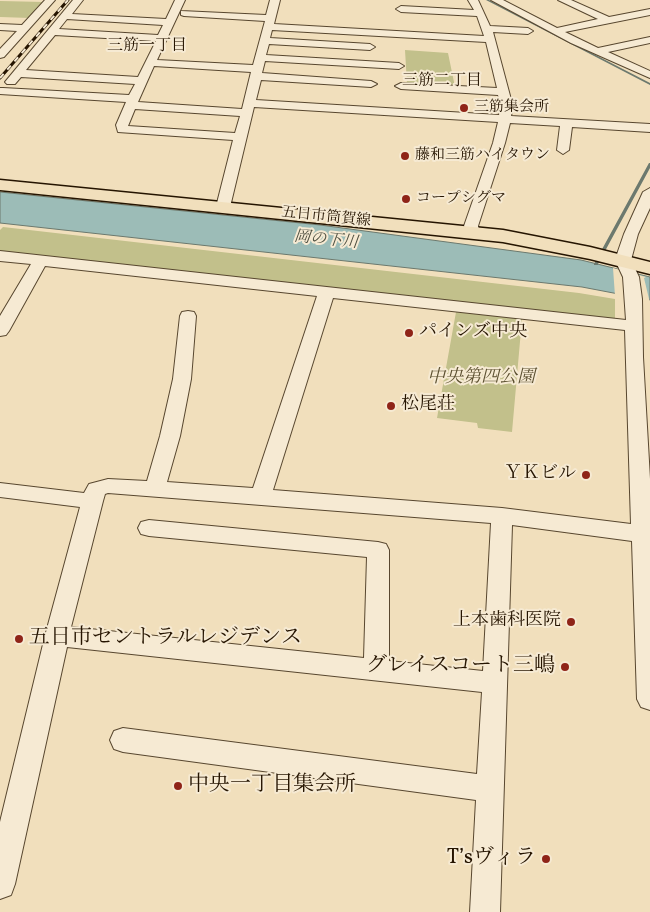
<!DOCTYPE html>
<html>
<head>
<meta charset="utf-8">
<style>
  body { margin:0 }
  canvas { display:block; background:#f1dfbc }
</style>
</head>
<body>
<canvas width="650" height="912"></canvas>
<script>
const ctx = document.querySelector('canvas').getContext('2d');
ctx.lineJoin = 'round';
function fillPath(path, color) {
  ctx.fillStyle = color;
  ctx.fill(path, 'evenodd');
}
function shape(rows) {
  const path = new Path2D();
  for (const r of rows) {
    path.moveTo(r[0], r[1]);
    for (let i = 2; i < r.length; i += 2) path.lineTo(r[i], r[i + 1]);
  }
  return path;
}
function strokePath(path, color, width, dash) {
  ctx.strokeStyle = color;
  ctx.lineWidth = width;
  ctx.lineCap = dash ? 'butt' : 'round';
  ctx.setLineDash(dash || []);
  ctx.stroke(path);
}
function drawText(font, color, halo, rows, align = 'center') {
  ctx.font = font + ' Vollkorn,"Noto Serif JP",serif';
  ctx.lineWidth = 4;
  ctx.setLineDash([]);
  ctx.textBaseline = 'middle';
  ctx.strokeStyle = halo;
  ctx.fillStyle = color;
  for (const [text, x, y, turn = 0] of rows) {
    ctx.save();
    ctx.translate(x, y);
    ctx.rotate((+turn || 0) * Math.PI / 180);
    ctx.textAlign = isNaN(turn) ? turn : align;
    if (halo) ctx.strokeText(text, 0, 0);
    ctx.fillText(text, 0, 0);
    ctx.restore();
  }
}
const green = shape([
  [0,1,45,2,30,18,0,17],
  [405,50,448,53,455,87,407,84],
  [3,227,579,293,615,299,615,321,0,252,0,230],
  [456,312,522,319,512,432,478,428,477,423,437,418]
]);
const water = shape([
  [0,192,320,225,581,260,650,277,650,300,582,287,0,223,0,192]
]);
const pier = shape([
  [613,268,646,277,644,278,650,303,615,296]
]);
const stream = shape([
  [486,0,489,0,650,83,650,85,486,0],
  [649,163,650,163,650,168,598,264,598,265,594,265,594,264,649,163]
]);
const minor = shape([
  [45,0,55,0,4,57,0,58,0,49,17,31,0,30,0,24,22,25,45,0],
  [73,0,83,0,72,14,166,19,175,0,185,0,157,60,253,65,265,21,184,16,181,15,181,11,266,15,270,0,280,0,274,24,484,36,477,16,401,12,396,9,401,6,474,10,468,0,478,0,490,26,528,28,533,31,528,34,493,32,513,107,511,116,650,124,650,132,572,127,569,150,563,154,557,150,560,126,510,123,505,143,478,226,480,233,473,237,468,236,464,226,493,143,498,122,254,107,230,207,223,211,216,207,233,140,118,132,116,125,126,102,0,94,0,88,3,88,129,95,135,84,21,77,15,84,7,84,5,82,73,0],
  [67,19,163,25,158,35,59,29,67,19],
  [272,30,486,42,497,88,401,83,395,86,401,89,498,95,501,107,499,115,256,100,261,80,371,87,377,84,371,81,262,73,265,61,399,69,404,66,399,63,266,55,269,44,370,50,375,47,370,44,270,38,272,30],
  [55,35,156,41,138,77,26,70,55,35],
  [154,66,251,72,242,109,138,102,154,66],
  [135,109,240,116,235,133,128,126,135,109],
  [491,0,503,0,557,28,598,19,558,0,571,0,609,17,650,9,650,15,565,32,598,48,650,37,650,43,608,52,650,71,650,78,571,43,491,0],
  [650,188,650,208,638,234,631,260,639,277,642,299,643,357,650,479,650,710,641,707,637,699,632,541,512,525,500,912,470,912,476,800,123,752,114,749,110,740,114,731,123,728,477,774,482,692,67,647,15,884,11,895,0,899,0,822,45,636,80,507,0,497,0,483,84,493,89,484,108,479,147,481,160,436,173,379,180,316,182,312,188,311,194,312,196,316,191,379,180,436,167,482,253,488,317,296,45,266,9,331,6,335,0,336,0,316,31,264,0,261,0,251,626,320,623,277,615,260,624,234,643,192,650,188],
  [333,298,625,330,631,524,502,508,273,490,333,298],
  [108,493,491,523,483,671,389,661,389,550,386,544,378,542,149,520,141,522,138,528,141,534,149,536,367,557,364,658,71,627,103,501,105,494,108,493]
]);
const major = shape([
  [0,180,503,230,590,247,650,262,650,274,590,259,503,242,0,190,0,180]
]);
const rail = shape([
  [0,78,68,0]
]);
const markers = [
  [464,108,5,"#8f2418"],
  [405,156,5,"#8f2418"],
  [406,199,5,"#8f2418"],
  [409,333,5,"#8f2418"],
  [391,406,5,"#8f2418"],
  [586,475,5,"#8f2418"],
  [571,622,5,"#8f2418"],
  [19,639,5,"#8f2418"],
  [565,667,5,"#8f2418"],
  [178,786,5,"#8f2418"],
  [546,859,5,"#8f2418"]
];
const farPoinames = [
  ["三筋集会所",474,108],
  ["藤和三筋ハイタウン",415,156],
  ["コープシグマ",416,199]
];
const farStreetnames = [
  ["五日市筒賀線",326,218,6]
];
const farNeighbourhoodnames = [
  ["三筋一丁目",147,47],
  ["三筋二丁目",442,82]
];
const farWaternames = [
  ["岡の下川",326,241,6]
];
const poiNames = [
  ["パインズ中央",419,333],
  ["松尾荘",401,406],
  ["ＹＫビル",576,475,"right"],
  ["上本歯科医院",561,622,"right"]
];
const parkNames = [
  ["中央第四公園",481,379]
];
const nearPoinames = [
  ["五日市セントラルレジデンス",29,639],
  ["グレイスコート三嶋",555,667,"right"],
  ["中央一丁目集会所",188,786],
  ["T’sヴィラ",536,859,"right"]
];
fillPath(green, '#c2c08b');
fillPath(water, '#9cbcb7');
strokePath(water, '#6c796e', 1);
fillPath(pier, '#f1dfbc');
fillPath(stream, '#6c796e');
strokePath(minor, '#58472f', 2);
strokePath(major, '#251400', 3);
fillPath(minor, '#f6ead3');
fillPath(major, '#f1dfbc');
strokePath(rail, '#251400', 3);
strokePath(rail, '#f6ead3', 2, [5.5]);
for (const [x, y, r, color] of markers) {
  const dot = new Path2D();
  dot.arc(x, y, r, 0, 2 * Math.PI);
  ctx.fillStyle = color;
  ctx.fill(dot);
  strokePath(dot, '#f6ead3', 2);
}
drawText('15px', '#251400', '#f6ead3', farPoinames, 'left');
drawText('15px', '#251400', '#f6ead3', farStreetnames);
drawText('16px', '#251400', '#f6ead3', farNeighbourhoodnames);
drawText('italic 16px', '#4f4f40', '#f6ead3', farWaternames);
drawText('18px', '#251400', '#f6ead3', poiNames, 'left');
drawText('italic 18px', '#5c5031', '#f6ead3', parkNames);
drawText('21px', '#251400', '#f6ead3', nearPoinames, 'left');
</script>
</body>
</html>
